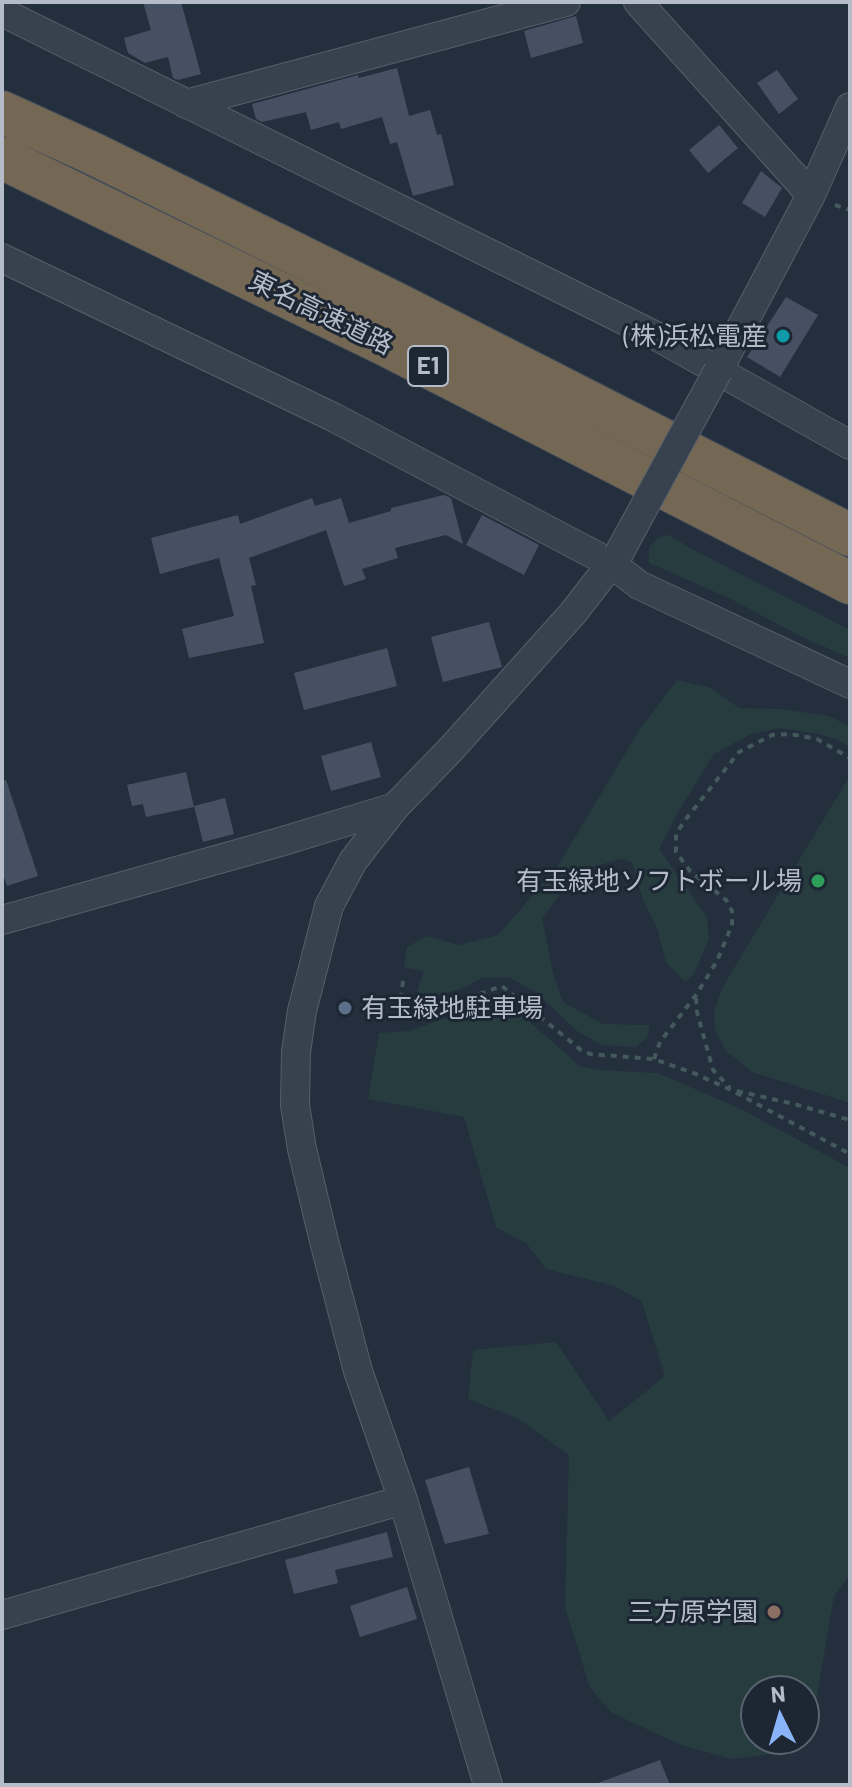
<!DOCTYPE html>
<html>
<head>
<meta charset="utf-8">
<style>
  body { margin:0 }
  #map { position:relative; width:852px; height:1787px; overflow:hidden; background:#242f3e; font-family:Barlow,sans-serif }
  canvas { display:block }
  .frame { position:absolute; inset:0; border:4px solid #b4bcc9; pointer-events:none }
  .north { position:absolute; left:740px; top:1675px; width:80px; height:80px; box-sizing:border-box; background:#1d2633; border:2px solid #59626f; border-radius:50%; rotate:355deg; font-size:22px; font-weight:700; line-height:32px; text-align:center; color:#b4bcc9 }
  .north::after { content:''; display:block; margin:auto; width:28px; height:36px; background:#8ab4f8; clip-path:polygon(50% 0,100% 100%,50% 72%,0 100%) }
</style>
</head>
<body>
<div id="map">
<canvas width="852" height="1787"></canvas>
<div class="frame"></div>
<div class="north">N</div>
</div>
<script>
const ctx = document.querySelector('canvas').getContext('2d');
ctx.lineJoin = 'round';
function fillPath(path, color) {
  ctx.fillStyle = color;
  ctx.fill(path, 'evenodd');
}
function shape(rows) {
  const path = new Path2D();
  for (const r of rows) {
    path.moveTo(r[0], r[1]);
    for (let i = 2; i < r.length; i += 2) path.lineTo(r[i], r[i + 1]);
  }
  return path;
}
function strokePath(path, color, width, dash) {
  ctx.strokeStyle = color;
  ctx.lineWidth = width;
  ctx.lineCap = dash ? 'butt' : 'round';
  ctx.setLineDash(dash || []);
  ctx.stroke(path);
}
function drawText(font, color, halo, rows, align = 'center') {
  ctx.font = font + ' Barlow,"Noto Sans JP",sans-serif';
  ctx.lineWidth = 6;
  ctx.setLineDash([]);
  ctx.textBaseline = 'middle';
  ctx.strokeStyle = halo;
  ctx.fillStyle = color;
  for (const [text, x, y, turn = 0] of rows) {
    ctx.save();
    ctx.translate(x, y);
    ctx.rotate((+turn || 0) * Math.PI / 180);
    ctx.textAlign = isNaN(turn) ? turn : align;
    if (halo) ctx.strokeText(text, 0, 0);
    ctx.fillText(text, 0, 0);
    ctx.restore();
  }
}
const green = shape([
  [669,535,690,548,850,630,850,658,802,637,729,598,649,563,649,547,659,537],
  [677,680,711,688,739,708,782,709,828,716,850,726,850,748,841,741,820,734,780,728,751,734,714,754,681,807,659,849,707,917,709,939,694,974,685,982,666,962,657,928,643,900,632,862,621,859,592,867,564,889,542,918,553,973,563,1002,603,1024,650,1025,647,1038,636,1047,602,1045,577,1031,538,994,509,977,482,978,463,988,432,997,414,1011,415,998,424,971,404,967,407,947,427,936,459,945,498,935,557,867,638,732],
  [849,777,850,777,850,1103,752,1072,725,1050,715,1029,714,1010,724,985],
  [502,998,580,1066,599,1070,658,1073,741,1109,850,1168,850,1574,834,1596,814,1713,804,1726,804,1691,756,1691,756,1739,794,1739,785,1752,732,1759,681,1745,612,1713,590,1688,565,1607,569,1455,517,1418,468,1399,473,1350,556,1342,609,1421,665,1376,642,1302,615,1286,546,1269,527,1244,496,1227,464,1117,368,1099,379,1033,409,1031]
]);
const building = shape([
  [143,2,181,2,201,74,178,80,173,78,168,57,145,63,128,53,124,38,151,30],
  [576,16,583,43,531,58,524,31],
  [397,68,409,116,430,110,437,135,441,134,454,185,413,196,397,142,390,144,382,117,341,129,339,122,311,130,306,112,262,122,256,119,252,104,358,75,359,78],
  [777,70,798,99,779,114,757,83],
  [719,125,738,148,708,173,689,150],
  [761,171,782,188,765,217,742,203],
  [786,297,818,315,780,377,747,357],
  [444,495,451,498,463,544,446,535,395,548,398,558,362,569,366,579,344,586,326,530,249,558,256,585,251,586,264,643,189,658,182,629,234,616,219,558,160,574,151,538,238,515,240,524,312,498,315,506,341,498,349,523,391,511,391,508],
  [482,515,539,545,524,575,466,545],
  [489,622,502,667,443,682,431,637],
  [387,648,397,686,304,710,294,673],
  [371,742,381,777,331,791,321,756],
  [186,772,194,807,146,817,143,804,132,806,127,785],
  [2,780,6,780,38,876,7,886,2,871],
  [225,798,234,834,203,842,194,806],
  [469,1467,489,1534,445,1544,425,1480],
  [387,1532,393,1557,335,1570,338,1583,294,1594,285,1560],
  [407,1587,417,1619,360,1637,350,1606],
  [660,1760,670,1785,599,1785,598,1783]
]);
const path = shape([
  [835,205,850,210],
  [403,981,399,1015,408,1019,502,986,581,1050,590,1054,654,1059,696,1074,731,1090,850,1154],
  [696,998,697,1012,713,1070,730,1088],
  [654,1059,660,1042,696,995,717,961,732,925,732,911,726,900,690,871,676,852,676,834,686,819,739,752,772,735,790,734,817,739,850,758],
  [737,1091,794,1104,850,1120]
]);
const minor = shape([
  [638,2,811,195],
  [2,12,660,338,850,445],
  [186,104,566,2],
  [2,258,333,417,612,564,639,585,850,684],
  [718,371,811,195,850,107],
  [2,920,280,842,395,807],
  [2,1615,403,1500],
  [488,1785,403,1500,358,1371,324,1241,302,1149,295,1105,296,1052,302,1011,329,906,353,861,395,807,452,748,573,613,618,555]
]);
const highway = shape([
  [2,112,94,154,401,306,850,535],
  [2,158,386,345,850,583]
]);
const minorBridge = shape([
  [618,555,718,371]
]);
const markers = [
  [783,336,8,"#0f9aa8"],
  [818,881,8,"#2e9e5b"],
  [345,1008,8,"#5c6f8a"],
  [774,1612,8,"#8d6e63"]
];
const shields = [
  [428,366,40]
];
const shieldNames = [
  ["E1",428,366]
];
const streetNames = [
  ["東名高速道路",321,313,26]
];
const poiNames = [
  ["(株)浜松電産",767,336],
  ["有玉緑地ソフトボール場",802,881],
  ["有玉緑地駐車場",361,1008,"left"],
  ["三方原学園",758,1612]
];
fillPath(green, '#263c3f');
fillPath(building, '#455162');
strokePath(minor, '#565f6c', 30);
strokePath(highway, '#434c59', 44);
strokePath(path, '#44595c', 4, [6, 6]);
strokePath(minor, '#38414e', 28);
strokePath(highway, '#746855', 42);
strokePath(minorBridge, '#565f6c', 30, []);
strokePath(minorBridge, '#38414e', 28);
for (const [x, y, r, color] of markers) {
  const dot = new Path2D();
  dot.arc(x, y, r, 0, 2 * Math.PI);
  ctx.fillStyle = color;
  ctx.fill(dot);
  strokePath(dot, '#1d2633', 3);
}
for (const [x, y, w] of shields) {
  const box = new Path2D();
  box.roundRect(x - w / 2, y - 20, w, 40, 6);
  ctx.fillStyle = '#1d2633';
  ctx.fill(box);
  strokePath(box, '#b4bcc9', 2);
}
drawText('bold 24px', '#b4bcc9', null, shieldNames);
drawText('26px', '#b4bcc9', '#1d2633', streetNames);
drawText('26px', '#b4bcc9', '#1d2633', poiNames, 'right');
</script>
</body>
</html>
